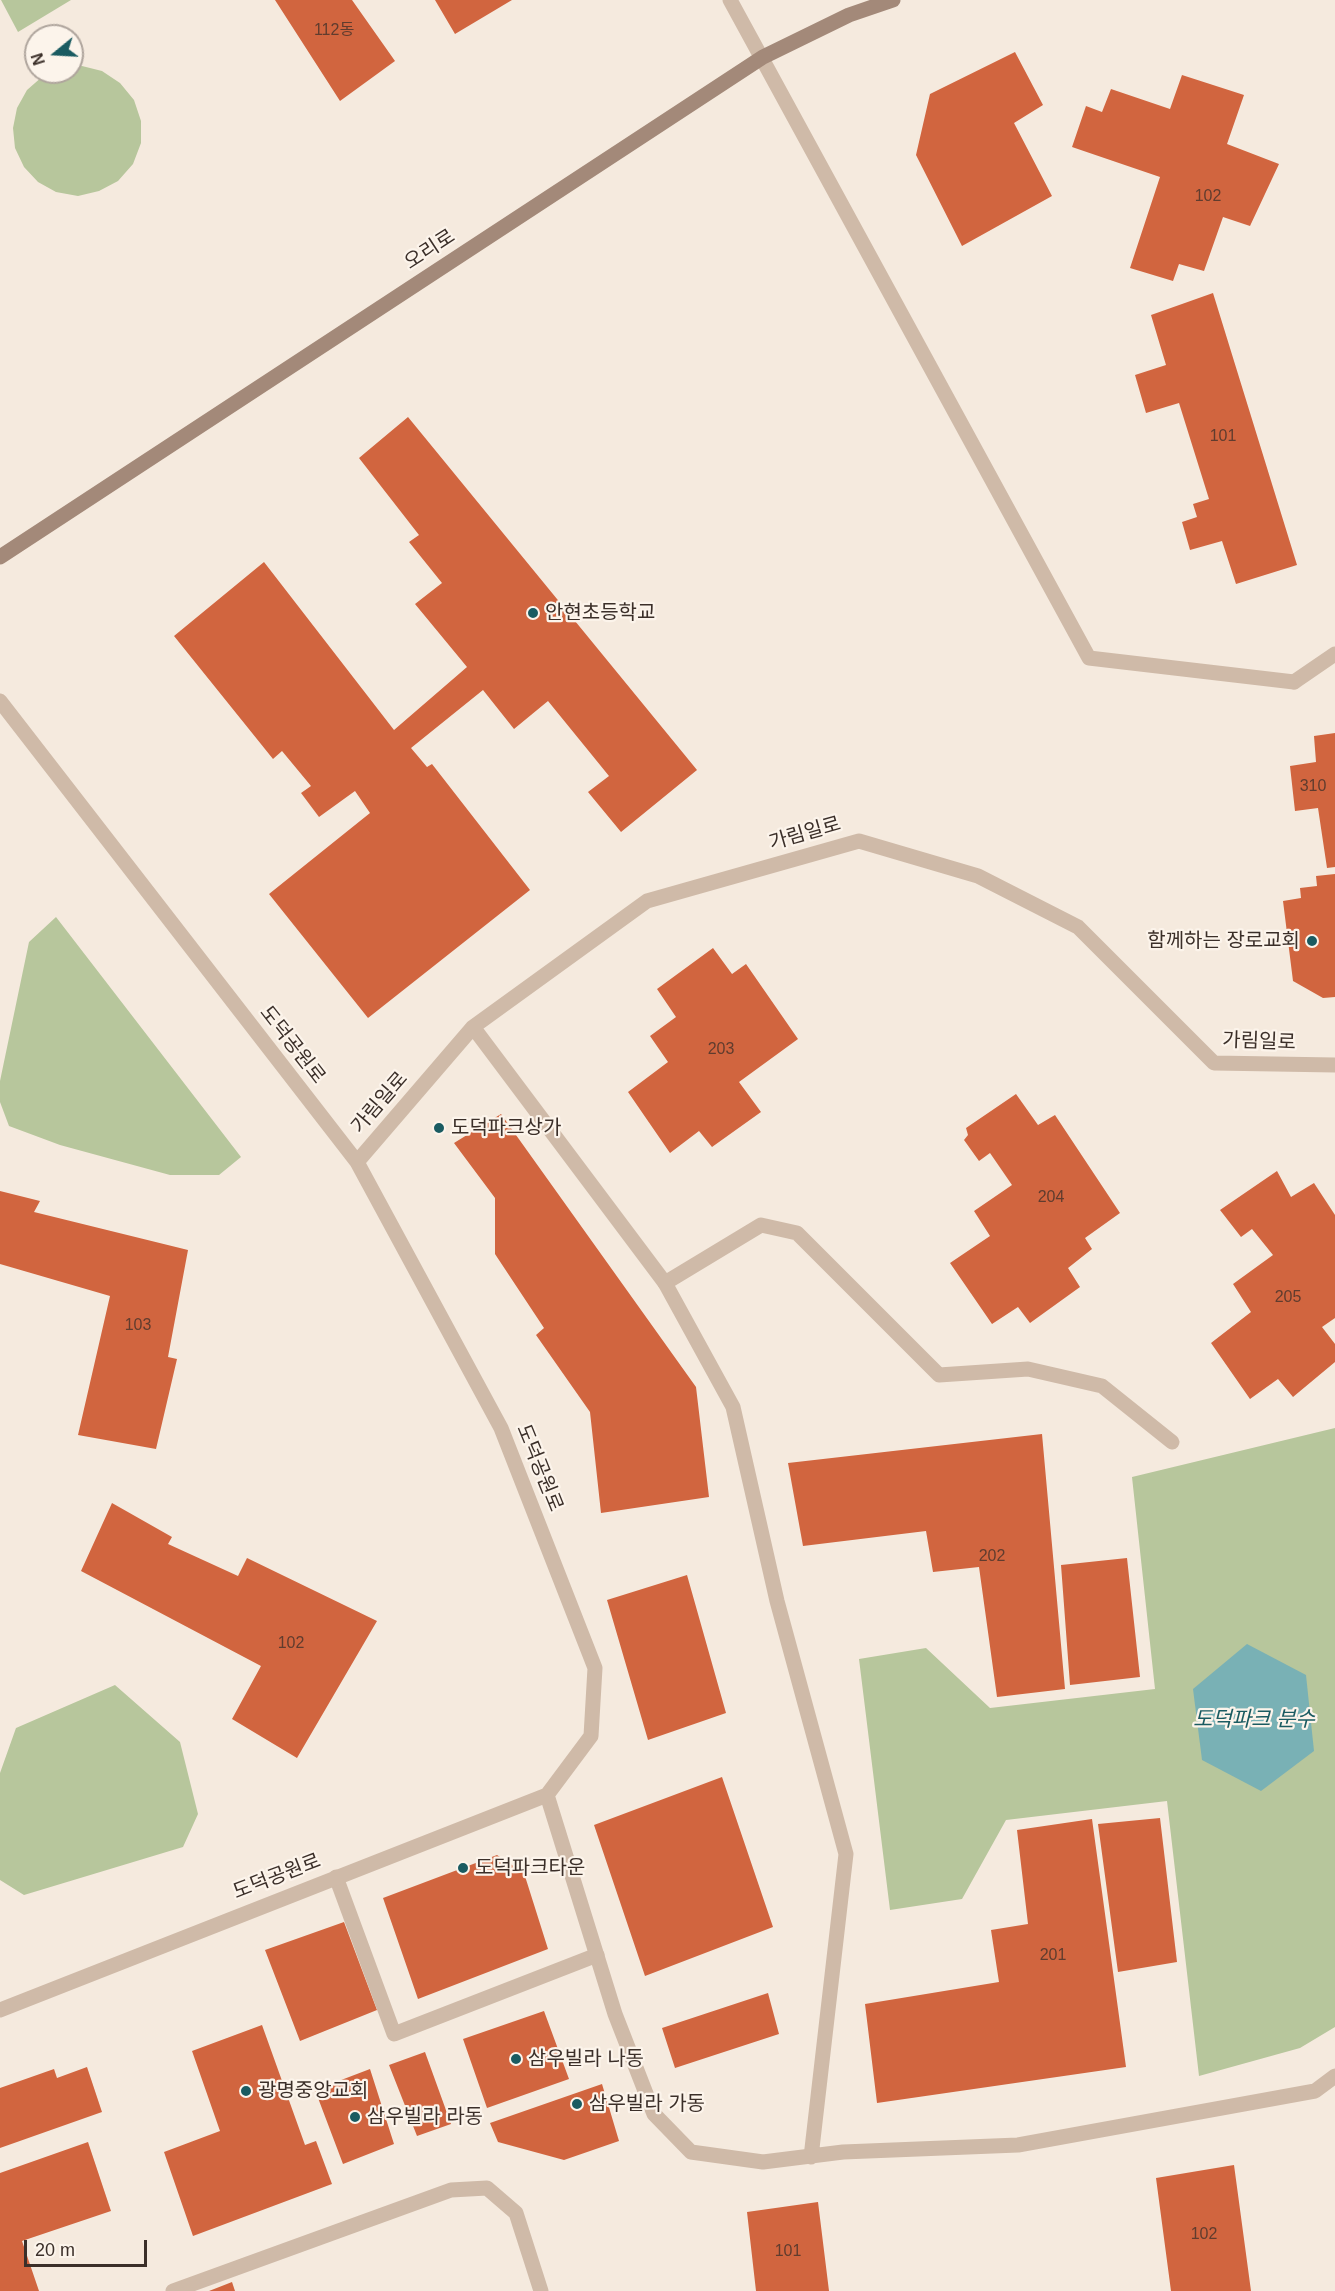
<!DOCTYPE html>
<html>
<head>
<meta charset="utf-8">
<style>
  body { margin:0 }
  #map { position:relative; width:1335px; height:2291px; overflow:hidden; background:#f5eade; font-family:Arial,sans-serif }
  canvas { display:block }
  .north { position:absolute; left:24px; top:24px; width:60px; height:60px; box-sizing:border-box; background:#fcf4eb; border:2px solid #afa59d; border-radius:50%; rotate:252deg; font-size:16px; font-weight:700; line-height:24px; text-align:center; color:#3b2f29 }
  .north::after { content:''; display:block; margin:auto; width:21px; height:27px; background:#1a5b61; clip-path:polygon(50% 0,100% 100%,50% 72%,0 100%) }
  .scale { position:absolute; left:24px; top:2240px; width:123px; height:27px; box-sizing:border-box; border:3px solid #3b2f29; border-top:0; padding-left:8px; font-size:18px; line-height:21px; white-space:nowrap; color:#3b2f29; -webkit-text-stroke:4px #fcf4eb; paint-order:stroke }
</style>
</head>
<body>
<div id="map">
<canvas width="1335" height="2291"></canvas>
<div class="north">N</div>
<div class="scale">20 m</div>
</div>
<script>
const ctx = document.querySelector('canvas').getContext('2d');
ctx.lineJoin = 'round';
function fillPath(path, color) {
  ctx.fillStyle = color;
  ctx.fill(path, 'evenodd');
}
function shape(rows) {
  const path = new Path2D();
  for (const r of rows) {
    path.moveTo(r[0], r[1]);
    for (let i = 2; i < r.length; i += 2) path.lineTo(r[i], r[i + 1]);
  }
  return path;
}
function strokePath(path, color, width, dash) {
  ctx.strokeStyle = color;
  ctx.lineWidth = width;
  ctx.lineCap = dash ? 'butt' : 'round';
  ctx.setLineDash(dash || []);
  ctx.stroke(path);
}
function drawText(font, color, halo, rows, align = 'center') {
  ctx.font = font + ' Arial,"Noto Sans KR",sans-serif';
  ctx.lineWidth = 4.5;
  ctx.setLineDash([]);
  ctx.textBaseline = 'middle';
  ctx.strokeStyle = halo;
  ctx.fillStyle = color;
  for (const [text, x, y, turn = 0] of rows) {
    ctx.save();
    ctx.translate(x, y);
    ctx.rotate((+turn || 0) * Math.PI / 180);
    ctx.textAlign = isNaN(turn) ? turn : align;
    if (halo) ctx.strokeText(text, 0, 0);
    ctx.fillText(text, 0, 0);
    ctx.restore();
  }
}
const green = shape([
  [1,0,71,0,18,32],
  [82,66,102,71,120,83,134,100,141,121,141,143,133,164,118,181,99,191,78,196,56,192,38,182,24,167,15,148,13,128,17,108,27,90,43,76,52,72,72,72,72,67],
  [56,917,241,1157,219,1175,170,1175,60,1145,9,1126,0,1102,0,1081,29,942],
  [1335,1428,1335,2027,1300,2048,1199,2076,1167,1801,1006,1820,962,1899,890,1910,859,1659,926,1648,990,1708,1155,1689,1132,1477],
  [115,1685,180,1742,198,1814,183,1847,24,1895,0,1880,0,1773,16,1728]
]);
const water = shape([
  [1247,1644,1306,1675,1314,1751,1261,1791,1202,1760,1193,1689]
]);
const building = shape([
  [275,0,352,0,395,61,340,101],
  [435,0,512,0,455,34],
  [1015,52,1043,105,1014,123,1052,196,962,246,916,155,930,94],
  [1182,75,1244,95,1227,144,1279,164,1250,226,1223,217,1204,271,1179,264,1173,281,1130,268,1160,177,1072,147,1086,106,1102,112,1111,89,1170,109],
  [1213,293,1297,565,1236,584,1222,541,1190,550,1182,522,1197,517,1193,504,1209,499,1179,403,1146,413,1135,375,1166,365,1151,315],
  [408,417,697,770,621,832,588,792,609,776,548,701,514,729,483,690,411,748,427,767,432,764,530,890,368,1018,269,894,370,813,355,791,319,817,301,793,311,786,282,751,273,759,174,636,264,562,394,730,467,667,415,604,442,583,409,542,419,535,359,458],
  [1335,733,1335,867,1327,868,1318,808,1295,811,1290,766,1316,762,1314,736],
  [1335,874,1335,997,1323,998,1293,981,1283,901,1301,898,1300,888,1317,886,1316,876],
  [713,948,732,974,746,964,798,1039,739,1082,761,1112,712,1147,699,1131,670,1153,628,1092,668,1062,650,1036,676,1017,657,989],
  [1016,1094,1038,1125,1055,1115,1120,1213,1085,1238,1092,1249,1068,1268,1080,1287,1030,1323,1018,1307,992,1324,950,1263,990,1236,974,1211,1012,1185,990,1153,979,1161,964,1140,968,1135,966,1128],
  [501,1114,696,1387,709,1497,601,1513,590,1412,536,1335,544,1328,495,1254,495,1198,454,1143],
  [1277,1171,1291,1197,1314,1183,1335,1215,1335,1318,1322,1327,1335,1344,1335,1362,1293,1397,1278,1379,1250,1399,1211,1343,1251,1312,1233,1284,1273,1255,1252,1229,1241,1237,1220,1210],
  [0,1191,40,1201,34,1212,188,1250,168,1357,177,1359,156,1449,78,1435,110,1296,0,1264],
  [1042,1434,1065,1689,997,1697,979,1567,933,1572,926,1531,803,1546,788,1463],
  [112,1503,172,1537,168,1544,238,1576,247,1558,377,1621,297,1758,232,1719,261,1666,81,1571],
  [1127,1558,1140,1677,1070,1685,1061,1565],
  [687,1575,726,1713,648,1740,607,1600],
  [722,1777,773,1927,645,1976,594,1825],
  [1160,1818,1177,1962,1118,1972,1098,1824],
  [1092,1819,1126,2067,877,2103,865,2004,999,1982,991,1930,1028,1924,1017,1830],
  [497,1855,524,1873,548,1949,418,1999,383,1898],
  [344,1922,377,2010,300,2041,265,1950],
  [768,1993,779,2034,675,2068,662,2028],
  [544,2011,569,2079,487,2108,463,2039],
  [262,2025,305,2145,316,2141,332,2184,193,2236,164,2152,220,2131,192,2051],
  [425,2052,451,2124,417,2136,389,2065],
  [87,2067,102,2112,0,2148,0,2088,54,2069,57,2078],
  [370,2069,394,2144,343,2164,315,2090],
  [602,2084,619,2141,564,2160,498,2142,490,2123],
  [88,2142,111,2211,22,2241,39,2291,0,2291,0,2173],
  [1234,2165,1251,2291,1171,2291,1156,2178],
  [818,2202,829,2291,756,2291,747,2212],
  [232,2282,235,2291,209,2291]
]);
const lane = shape([
  [1294,682,1335,654],
  [665,1283,761,1225,797,1233,939,1375,1028,1369,1102,1386,1172,1442],
  [336,1877,394,2034,597,1955],
  [173,2291,451,2190,487,2188,516,2213,541,2291]
]);
const street = shape([
  [730,0,1089,658,1294,682],
  [0,701,357,1162,501,1428,595,1668,591,1736,547,1795,0,2010],
  [473,1027,665,1283,733,1407,777,1601,846,1854,811,2157],
  [357,1162,473,1027,647,901,859,841,978,876,1078,927,1214,1063,1335,1065],
  [547,1795,615,2014,654,2114,691,2152,763,2162,843,2152,1018,2145,1315,2091,1335,2076]
]);
const secondary = shape([
  [0,557,763,57,849,15,893,0]
]);
const markers = [
  [533,613,6,"#1a5b61"],
  [1312,941,6,"#1a5b61"],
  [439,1128,6,"#1a5b61"],
  [463,1868,6,"#1a5b61"],
  [516,2059,6,"#1a5b61"],
  [246,2091,6,"#1a5b61"],
  [577,2104,6,"#1a5b61"],
  [355,2117,6,"#1a5b61"]
];
const numberNames = [
  ["112동",334,31],
  ["102",1208,197],
  ["101",1223,437],
  ["310",1313,787],
  ["203",721,1050],
  ["204",1051,1198],
  ["205",1288,1298],
  ["103",138,1326],
  ["202",992,1557],
  ["102",291,1644],
  ["201",1053,1956],
  ["102",1204,2235],
  ["101",788,2252]
];
const streetNames = [
  ["오리로",430,250,-33],
  ["가림일로",805,834,-16],
  ["가림일로",1259,1042,2],
  ["도덕공원로",292,1045,52],
  ["가림일로",380,1103,-49],
  ["도덕공원로",539,1468,68],
  ["도덕공원로",277,1877,-21]
];
const poiNames = [
  ["안현초등학교",545,613],
  ["함께하는 장로교회",1300,941,"right"],
  ["도덕파크상가",451,1128],
  ["도덕파크타운",475,1868],
  ["삼우빌라 나동",528,2059],
  ["광명중앙교회",258,2091],
  ["삼우빌라 가동",589,2104],
  ["삼우빌라 라동",367,2117]
];
const waterNames = [
  ["도덕파크 분수",1254,1720]
];
fillPath(green, '#b7c69c');
fillPath(water, '#79b1b5');
fillPath(building, '#d1653f');
strokePath(lane, '#cfbaa8', 15);
strokePath(street, '#cfbaa8', 15);
strokePath(secondary, '#a38979', 15);
for (const [x, y, r, color] of markers) {
  const dot = new Path2D();
  dot.arc(x, y, r, 0, 2 * Math.PI);
  ctx.fillStyle = color;
  ctx.fill(dot);
  strokePath(dot, '#fcf4eb', 2);
}
drawText('16px', '#603c2e', null, numberNames);
drawText('20px', '#3b2f29', '#fcf4eb', streetNames);
drawText('20px', '#3b2f29', '#fcf4eb', poiNames, 'left');
drawText('italic 21px', '#1a5b61', '#fcf4eb', waterNames);
</script>
</body>
</html>
